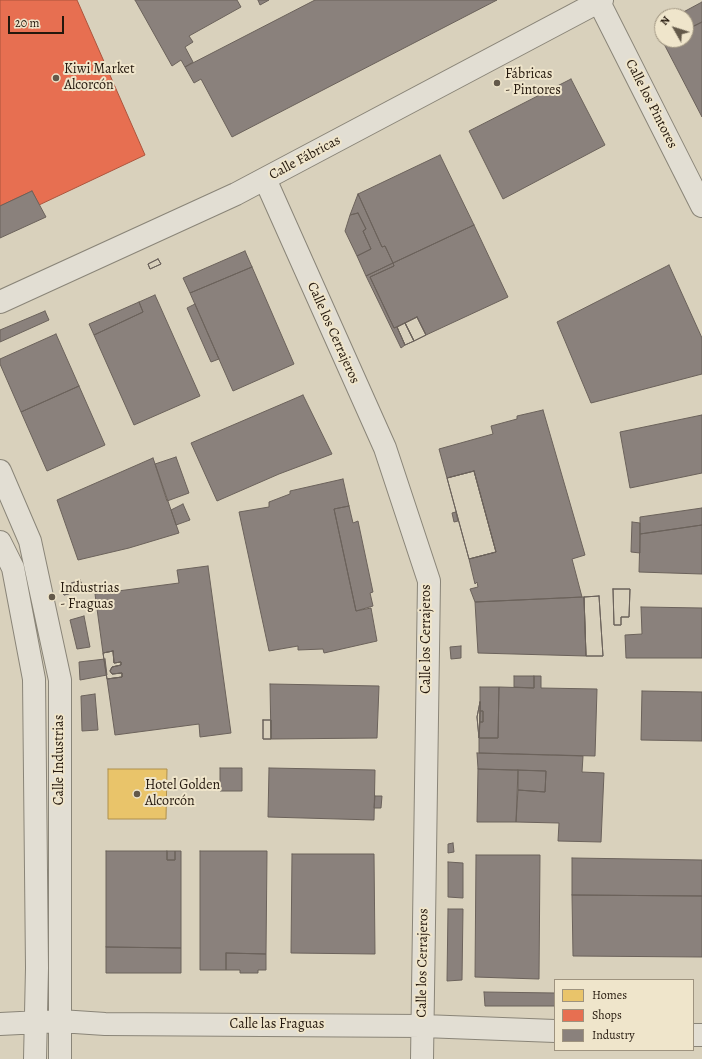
<!DOCTYPE html>
<html>
<head>
<meta charset="utf-8">
<style>
  body { margin:0 }
  #map { position:relative; width:702px; height:1059px; overflow:hidden; background:#d9d1bc; font-family:Alegreya,serif }
  canvas { display:block }
  .legend { position:absolute; left:554px; top:979px; width:140px; height:72px; box-sizing:border-box; background:#efe5cb; border:1px solid #9e937f; margin:0; padding:5px 7px; list-style:none; font-size:12px; color:#24180d }
  .legend li { display:flex; align-items:center; gap:8px; height:20px }
  .legend b { width:20px; border:1px solid #9e937f }
  .north { position:absolute; left:654px; top:8px; width:40px; height:40px; box-sizing:border-box; background:#efe5cb; border:1px solid #9e937f; border-radius:50%; rotate:309deg; font-size:11px; font-weight:700; line-height:16px; text-align:center; color:#24180d }
  .north::after { content:''; display:block; margin:auto; width:14px; height:18px; background:#63594a; clip-path:polygon(50% 0,100% 100%,50% 72%,0 100%) }
  .scale { position:absolute; left:8px; top:16px; width:56px; height:18px; box-sizing:border-box; border:2px solid #24180d; border-top:0; padding-left:5px; font-size:12px; line-height:14px; white-space:nowrap; color:#24180d; -webkit-text-stroke:3px #efe5cb; paint-order:stroke }
</style>
</head>
<body>
<div id="map">
<canvas width="702" height="1059"></canvas>
<ul class="legend">
<li><b style="height:11px;background:#e9c46a"></b>Homes</li>
<li><b style="height:11px;background:#e76f51"></b>Shops</li>
<li><b style="height:11px;background:#8a817c"></b>Industry</li>
</ul>
<div class="north">N</div>
<div class="scale">20 m</div>
</div>
<script>
const ctx = document.querySelector('canvas').getContext('2d');
ctx.lineJoin = 'round';
function fillPath(path, color) {
  ctx.fillStyle = color;
  ctx.fill(path, 'evenodd');
}
function shape(rows) {
  const path = new Path2D();
  for (const r of rows) {
    path.moveTo(r[0], r[1]);
    for (let i = 2; i < r.length; i += 2) path.lineTo(r[i], r[i + 1]);
  }
  return path;
}
function strokePath(path, color, width, dash) {
  ctx.strokeStyle = color;
  ctx.lineWidth = width;
  ctx.lineCap = dash ? 'butt' : 'round';
  ctx.setLineDash(dash || []);
  ctx.stroke(path);
}
function drawText(font, color, halo, rows, align = 'center') {
  ctx.font = font + ' Alegreya,serif';
  ctx.lineWidth = 4;
  ctx.setLineDash([]);
  ctx.textBaseline = 'middle';
  ctx.strokeStyle = halo;
  ctx.fillStyle = color;
  for (const [text, x, y, turn = 0] of rows) {
    ctx.save();
    ctx.translate(x, y);
    ctx.rotate((+turn || 0) * Math.PI / 180);
    ctx.textAlign = isNaN(turn) ? turn : align;
    if (halo) ctx.strokeText(text, 0, 0);
    ctx.fillText(text, 0, 0);
    ctx.restore();
  }
}
const homes = shape([
  [108,769,167,769,166,819,108,819,108,769]
]);
const shops = shape([
  [0,0,77,0,145,155,39,205,32,191,0,206,0,0]
]);
const industry = shape([
  [135,0,237,0,241,7,189,36,193,42,185,47,193,62,185,67,181,60,172,66,135,0],
  [258,0,269,0,260,5,258,0],
  [315,0,497,0,232,137,201,79,194,83,185,67,315,0],
  [702,2,702,22,686,30,686,16,676,16,702,2],
  [702,22,702,117,663,42,667,40,686,40,686,30,702,22],
  [662,24,662,40,667,40,663,42,656,28,662,24],
  [571,79,605,145,503,199,469,131,571,79],
  [440,155,474,225,393,263,385,246,382,247,358,194,440,155],
  [32,191,46,217,0,238,0,206,32,191],
  [358,194,382,247,385,246,393,263,366,276,357,256,371,249,363,231,366,229,358,213,350,215,358,194],
  [358,213,366,229,363,231,371,249,357,256,345,231,350,215,358,213],
  [474,225,508,297,426,335,417,317,394,328,370,277,394,266,393,263,474,225],
  [245,251,252,267,190,293,183,278,245,251],
  [158,259,161,264,150,269,148,264,158,259],
  [158,259,161,264,150,269,148,264,158,259],
  [393,263,394,266,370,277,394,328,397,327,405,345,401,348,366,276,393,263],
  [669,265,702,338,702,374,591,403,557,322,669,265],
  [252,267,294,364,233,391,190,293,252,267],
  [155,295,200,396,134,425,94,335,143,312,139,302,155,295],
  [139,302,143,312,94,335,89,324,139,302],
  [195,304,219,359,211,362,187,308,195,304],
  [45,311,49,320,0,342,0,330,45,311],
  [417,317,426,335,414,341,405,323,417,317],
  [417,317,426,335,414,341,405,323,417,317],
  [405,323,414,341,405,345,397,327,405,323],
  [405,323,414,341,405,345,397,327,405,323],
  [56,334,79,386,21,412,0,364,0,359,56,334],
  [79,386,105,445,47,471,21,412,79,386],
  [303,395,332,454,279,474,217,501,191,443,303,395],
  [543,410,585,555,572,559,582,597,475,602,470,589,478,587,477,582,475,584,469,559,496,552,474,471,447,478,439,449,493,434,491,426,517,419,517,416,543,410],
  [702,415,702,473,630,488,620,432,702,415],
  [176,457,189,493,167,501,155,464,176,457],
  [153,458,179,533,129,548,78,560,57,500,153,458],
  [474,471,496,552,469,559,447,478,474,471],
  [474,471,496,552,469,559,447,478,474,471],
  [343,479,349,506,334,509,356,611,371,608,377,641,324,653,323,649,298,650,298,646,269,651,239,512,269,507,269,502,290,494,290,491,343,479],
  [183,504,190,520,176,525,171,510,183,504],
  [349,506,353,523,358,521,373,592,370,593,373,606,356,611,334,509,349,506],
  [702,508,702,525,640,534,640,517,702,508],
  [456,512,458,521,454,522,452,513,456,512],
  [632,522,640,523,640,553,631,552,632,522],
  [702,525,702,574,639,572,640,534,702,525],
  [208,566,231,733,200,737,199,724,115,735,107,679,122,677,122,673,112,674,110,671,112,667,121,665,121,662,114,663,113,651,103,653,95,594,179,583,177,570,208,566],
  [80,580,84,590,64,595,61,587,80,580],
  [80,580,84,590,64,595,61,587,80,580],
  [613,589,630,589,629,617,621,617,621,625,614,625,613,589],
  [613,589,630,589,629,617,621,617,621,625,614,625,613,589],
  [599,596,603,656,586,656,584,597,599,596],
  [599,596,603,656,586,656,584,597,599,596],
  [584,597,586,656,478,653,475,602,584,597],
  [641,607,702,608,702,658,626,658,625,635,642,634,641,607],
  [84,616,90,647,77,649,70,620,84,616],
  [461,646,461,658,451,659,450,647,461,646],
  [113,651,114,663,121,662,121,665,112,667,110,671,112,674,122,673,122,677,107,679,103,653,113,651],
  [113,651,114,663,121,662,121,665,112,667,110,671,112,674,122,673,122,677,107,679,103,653,113,651],
  [105,659,107,675,80,680,79,662,105,659],
  [514,676,534,676,534,688,514,687,514,676],
  [534,676,541,676,541,688,597,689,595,756,479,753,479,738,498,738,499,687,534,688,534,676],
  [270,684,379,686,377,738,271,739,270,684],
  [480,687,499,687,498,738,479,738,480,722,483,722,483,711,480,711,480,687],
  [642,691,702,692,702,741,641,740,642,691],
  [95,694,98,730,82,731,81,696,95,694],
  [480,702,480,711,479,738,477,717,480,702],
  [480,702,480,711,479,738,477,717,480,702],
  [480,711,483,711,483,722,480,722,480,711],
  [263,720,271,720,271,739,263,739,263,720],
  [263,720,271,720,271,739,263,739,263,720],
  [477,753,583,756,582,772,604,773,601,842,558,841,559,823,516,822,518,790,545,792,546,771,478,769,477,753],
  [220,768,242,768,242,791,220,791,220,768],
  [269,768,375,770,374,820,268,817,269,768],
  [478,769,518,770,516,822,477,822,478,769],
  [518,770,546,771,545,792,518,790,518,770],
  [375,796,382,796,381,808,374,808,375,796],
  [453,843,454,852,448,853,448,844,453,843],
  [106,851,167,851,167,860,175,860,175,851,181,851,181,948,106,947,106,851],
  [167,851,175,851,175,860,167,860,167,851],
  [200,851,267,851,266,954,226,953,226,970,200,970,200,851],
  [292,854,374,854,375,954,291,953,292,854],
  [476,855,540,855,539,979,475,977,476,855],
  [572,858,702,860,702,896,572,895,572,858],
  [448,862,463,863,463,898,448,897,448,862],
  [572,895,702,896,702,957,573,956,572,895],
  [448,909,463,909,462,980,447,981,448,909],
  [106,947,181,948,181,973,106,973,106,947],
  [226,953,266,954,266,970,258,970,258,973,240,973,240,970,226,970,226,953],
  [484,992,555,993,555,1006,485,1006,484,992]
]);
const minor = shape([
  [599,2,702,206],
  [265,179,385,448,429,581,422,1059],
  [0,302,236,194,602,0],
  [0,471,30,541,60,680,60,1059],
  [0,542,13,568,34,679,37,968,35,1059],
  [0,1024,60,1021,105,1024,423,1026,555,1031],
  [693,1035,702,1035]
]);
const markers = [
  [56,78,4,"#63594a"],
  [497,83,4,"#63594a"],
  [52,597,4,"#63594a"],
  [137,794,4,"#63594a"]
];
const poiNames = [
  ["Kiwi Market",64,70],
  ["Alcorcón",64,86],
  ["Fábricas",505,75],
  ["- Pintores",505,91],
  ["Industrias",60,589],
  ["- Fraguas",60,605],
  ["Hotel Golden",145,786],
  ["Alcorcón",145,802]
];
const streetNames = [
  ["Calle los Pintores",651,104,63],
  ["Calle Fábricas",305,158,-28],
  ["Calle los Cerrajeros",333,333,66],
  ["Calle los Cerrajeros",427,639,-90],
  ["Calle Industrias",60,760,-90],
  ["Calle los Cerrajeros",423,963,-89],
  ["Calle las Fraguas",277,1025]
];
fillPath(homes, '#e9c46a');
strokePath(homes, '#ae904e', 1);
fillPath(shops, '#e76f51');
strokePath(shops, '#ac553d', 1);
fillPath(industry, '#8a817c');
strokePath(industry, '#6b625b', 1);
strokePath(minor, '#8a8578', 24);
strokePath(minor, '#e2ded3', 22);
for (const [x, y, r, color] of markers) {
  const dot = new Path2D();
  dot.arc(x, y, r, 0, 2 * Math.PI);
  ctx.fillStyle = color;
  ctx.fill(dot);
  strokePath(dot, '#efe5cb', 1.5);
}
drawText('14px', '#24180d', '#efe5cb', poiNames, 'left');
drawText('14px', '#24180d', '#efe5cb', streetNames);
</script>
</body>
</html>
